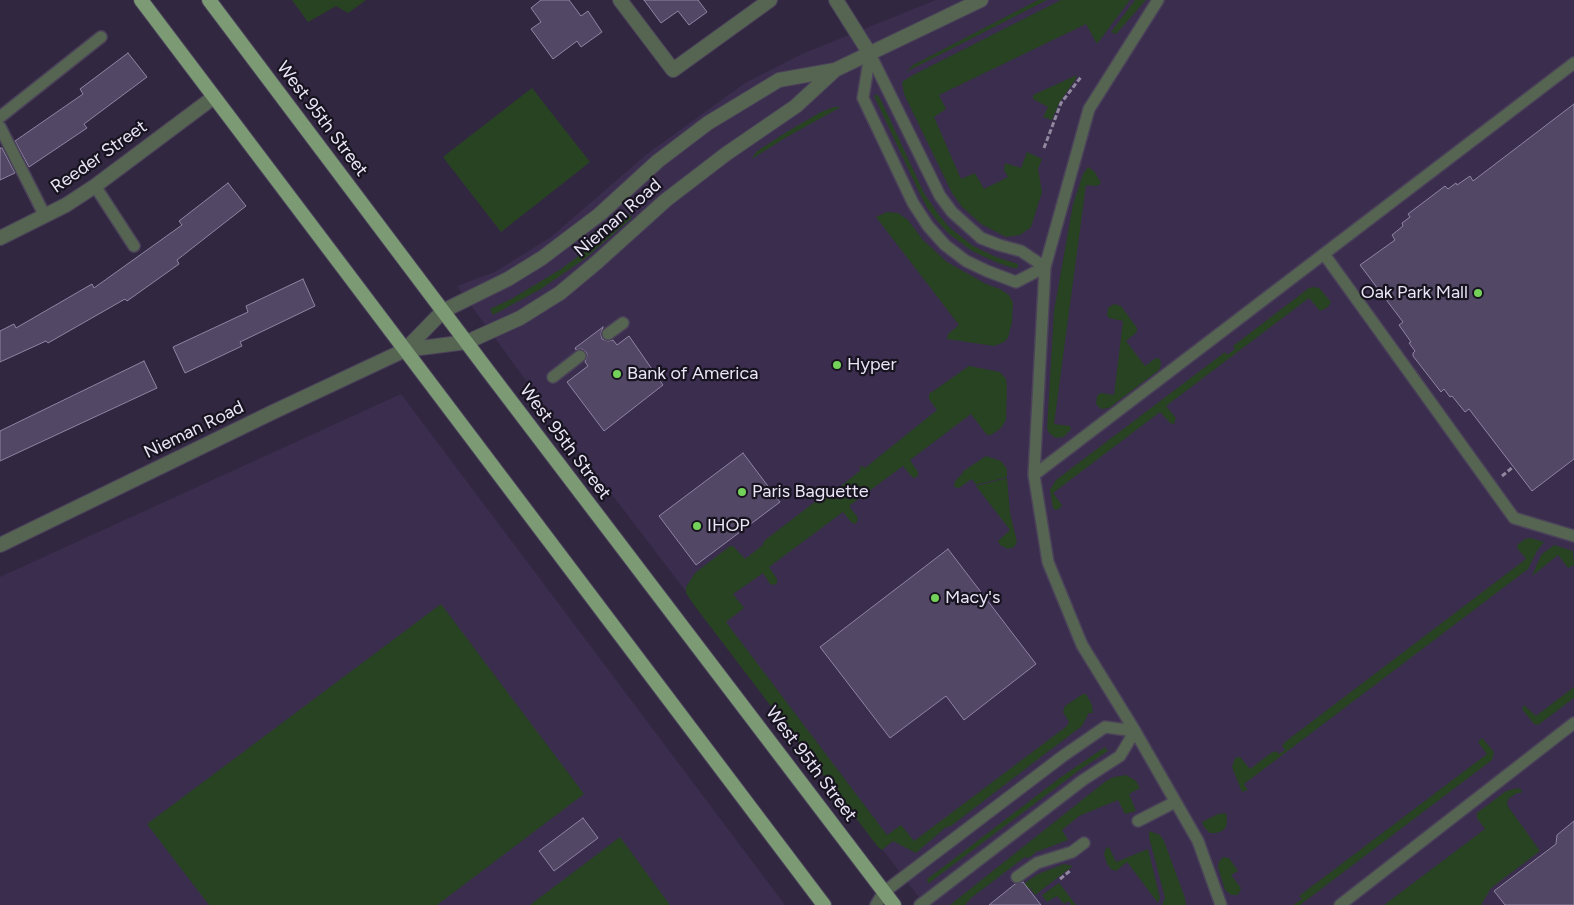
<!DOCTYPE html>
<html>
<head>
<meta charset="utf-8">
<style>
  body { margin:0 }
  canvas { display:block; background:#312741 }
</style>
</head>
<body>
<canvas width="1574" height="905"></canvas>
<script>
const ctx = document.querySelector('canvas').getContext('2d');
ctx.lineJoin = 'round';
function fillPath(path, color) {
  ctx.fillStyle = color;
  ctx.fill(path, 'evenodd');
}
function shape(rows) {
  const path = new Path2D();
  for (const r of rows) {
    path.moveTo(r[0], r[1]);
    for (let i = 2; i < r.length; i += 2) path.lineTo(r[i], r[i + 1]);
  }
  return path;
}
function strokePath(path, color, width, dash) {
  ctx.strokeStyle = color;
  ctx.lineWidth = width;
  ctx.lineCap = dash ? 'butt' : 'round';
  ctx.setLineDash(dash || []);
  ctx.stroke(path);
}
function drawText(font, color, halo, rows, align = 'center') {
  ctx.font = font + ' Figtree,sans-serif';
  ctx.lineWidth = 4.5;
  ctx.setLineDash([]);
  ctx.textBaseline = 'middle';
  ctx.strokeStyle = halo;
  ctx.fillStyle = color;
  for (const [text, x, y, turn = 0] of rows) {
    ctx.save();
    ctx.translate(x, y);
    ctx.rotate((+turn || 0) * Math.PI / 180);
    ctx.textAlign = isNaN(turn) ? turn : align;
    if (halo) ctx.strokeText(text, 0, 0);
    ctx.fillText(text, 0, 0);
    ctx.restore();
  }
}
const built = shape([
  [936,0,1574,0,1574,905,925,905,549,412,457,286,495,272,551,237,647,154,745,83,802,54],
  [401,394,785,905,0,905,0,577]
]);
const green = shape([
  [292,0,366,0,348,13,336,6,308,22],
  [1038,0,1047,0,906,72,913,65],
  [1061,0,1130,0,1097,44,1086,24,939,95,946,109,934,117,961,179,975,173,984,189,1008,177,1004,170,1005,163,1021,168,1027,152,1042,159,1038,169,1042,192,1031,227,1020,235,1006,237,981,224,962,207,952,193,904,94,902,82,913,75],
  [1135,0,1146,0,1116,34,1111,32],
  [1077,75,1075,80,1059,103,1052,120,1043,117,1048,107,1033,99,1033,95],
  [532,88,590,162,501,232,443,157],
  [877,94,881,100,924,193,939,215,949,227,973,246,996,257,1018,264,1018,268,1013,268,998,263,972,251,948,233,939,223,928,209,920,194,874,96],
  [834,107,841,107,785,138,752,159,756,152,785,133,819,113],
  [1088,167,1094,171,1101,183,1097,186,1086,185,1054,424,1070,426,1071,429,1064,437,1056,438,1050,434,1047,429,1054,311,1073,204,1083,174],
  [887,212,898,213,908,220,923,240,947,262,986,284,1000,289,1009,295,1013,303,1012,322,1008,338,1004,342,994,346,947,339,948,334,959,325,876,217],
  [629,214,632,218,586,258,541,289,493,315,490,309,513,298,561,269,601,239],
  [1314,287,1319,288,1331,302,1328,307,1320,311,1309,298,1166,406,1176,418,1174,424,1170,423,1160,412,1053,493,1062,505,1059,509,1055,510,1053,508,1050,490,1056,480,1225,352,1227,355,1235,349,1233,346,1309,288],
  [1114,304,1121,306,1137,328,1137,332,1126,341,1145,366,1156,358,1160,359,1161,365,1159,370,1109,408,1101,409,1096,404,1097,396,1101,393,1114,395,1123,321,1109,318,1107,315,1108,308],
  [969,366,1000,372,1006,379,1007,388,1006,420,1001,428,991,435,987,435,971,414,910,460,918,472,918,476,914,478,912,477,903,466,849,506,858,518,857,522,855,524,851,522,843,512,769,567,777,579,777,583,774,585,770,584,763,573,733,594,744,608,726,622,887,835,901,825,914,841,1067,726,1069,722,1063,712,1065,706,1083,694,1086,694,1092,705,1093,713,1088,713,1087,717,1082,726,1037,760,951,826,946,827,916,853,893,841,882,850,878,847,694,605,686,593,686,587,695,573,730,546,733,546,745,559,763,545,764,541,829,491,832,493,861,470,859,467,862,466,865,468,937,410,929,399,929,394],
  [986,456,1001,461,1007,469,1007,477,976,485,972,479,959,488,954,487,955,481,963,473,962,472],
  [1007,478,1010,513,1017,542,1014,547,1008,549,1000,545,998,541,1010,530,976,486],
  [1531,538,1544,542,1537,551,1528,569,1244,784,1248,790,1242,792,1232,767,1235,758,1240,757,1250,769,1271,753,1276,751,1279,754,1285,750,1282,746,1285,742,1526,559,1518,549,1517,545,1525,539],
  [1554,545,1573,551,1574,565,1568,568,1558,555,1532,576,1541,555],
  [441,604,584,794,437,905,209,905,147,824],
  [1574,687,1574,698,1538,725,1534,724,1522,709,1524,705,1536,716],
  [1482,738,1494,752,1492,760,1300,905,1293,905,1302,899,1299,896,1487,754,1478,742],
  [1105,747,1108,751,1081,769,929,883,928,883,927,879,951,861,1061,777],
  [1126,775,1136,781,1140,788,1129,794,1136,811,1125,814,1118,800,1079,816,1062,830,1068,840,1036,852,1029,858,1025,857,971,898,965,905,950,905,1106,781,1114,777],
  [1518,788,1522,790,1521,793,1517,793,1508,799,1507,805,1540,851,1491,888,1481,905,1384,905,1485,829,1477,818,1477,813,1506,791],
  [1226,813,1227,821,1226,827,1222,831,1216,833,1210,833,1204,827,1202,822,1218,814],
  [1149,831,1160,835,1164,841,1185,898,1186,905,1162,905,1165,898,1149,837],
  [620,837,670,905,530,905],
  [1109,847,1116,862,1148,849,1160,898,1158,903,1127,862,1116,871,1111,869,1107,864,1104,854,1106,848],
  [1223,857,1229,858,1238,871,1231,875,1241,888,1238,895,1231,895,1225,890,1218,867,1219,862],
  [1064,864,1073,866,1035,895,1030,888,1026,891,1022,885,1038,874],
  [1059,883,1076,905,1071,905,1069,901,1064,904,1057,896,1047,902,1042,895]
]);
const building = shape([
  [541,0,569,0,581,16,588,11,602,32,581,47,577,41,553,59,531,29,541,22,531,8,541,0],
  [644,0,698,0,707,12,689,25,678,11,661,23,644,0],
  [128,53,147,77,84,124,87,128,29,167,15,141,83,94,80,89,128,53],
  [1574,104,1574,459,1532,491,1469,409,1465,412,1452,396,1450,397,1444,389,1441,392,1413,356,1413,353,1415,351,1409,343,1411,342,1399,325,1403,322,1360,265,1395,240,1392,235,1403,226,1402,223,1410,217,1408,214,1445,186,1448,189,1456,183,1457,185,1470,176,1473,181,1574,104],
  [0,148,2,148,15,173,0,180,0,148],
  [228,183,246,206,177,260,179,264,127,301,125,299,48,343,46,341,0,362,0,331,14,324,16,328,92,284,94,288,182,225,179,221,228,183],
  [303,279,315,306,240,342,242,346,185,373,173,347,248,312,246,306,303,279],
  [603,327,601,334,602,339,608,341,613,340,617,345,629,336,663,385,604,431,567,382,588,366,585,362,587,355,586,352,582,349,576,350,575,348,603,327],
  [144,361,157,388,0,461,0,431,144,361],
  [743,453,780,502,696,565,659,516,743,453],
  [948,549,1036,664,964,720,946,696,890,738,820,647,948,549],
  [583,818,598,838,554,871,539,851,583,818],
  [1574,821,1574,905,1505,905,1494,891,1556,844,1557,835,1574,821],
  [1023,882,1041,905,989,905,1015,884,1023,882]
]);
const path = shape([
  [1044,148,1061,103,1081,77],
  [1502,476,1513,467],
  [1060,879,1071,870]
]);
const service = shape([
  [1158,0,1089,109,1045,267,1034,475,1048,562,1082,645,1135,731,1198,841,1221,905],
  [870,54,863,98,913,203,928,226,945,245,966,261,987,271,1016,282,1045,267],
  [870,54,940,196,952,212,981,238,999,245,1021,251,1045,267],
  [0,117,101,37],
  [0,127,45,216],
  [95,186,134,246],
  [1324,254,1514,518,1574,536],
  [608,334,623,323],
  [553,377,580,356],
  [1034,475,1574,63],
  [1138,821,1175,802],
  [1017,877,1037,863,1072,852,1084,843],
  [876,905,884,892,1063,756,1105,727,1135,731],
  [920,905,1083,780,1120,756,1135,731],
  [1340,905,1574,723]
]);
const minor = shape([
  [620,0,673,70,770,0],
  [836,0,870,54],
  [0,238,66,205,95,186,214,97],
  [405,350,443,311,508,279,542,258,600,214,658,161,708,123,779,80,835,70,981,0],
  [0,545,271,413,405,350,467,342,520,318,560,293,596,263,666,200,726,154,796,106,835,70]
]);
const primary = shape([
  [141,0,824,905],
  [209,0,488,371,894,905]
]);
const markers = [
  [1478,293,5,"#74d25b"],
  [837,365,5,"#74d25b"],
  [617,374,5,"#74d25b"],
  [742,492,5,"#74d25b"],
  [697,526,5,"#74d25b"],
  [935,598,5,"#74d25b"]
];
const streetNames = [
  ["West 95th Street",322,119,53],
  ["Reeder Street",99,157,-35],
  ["Nieman Road",618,218,-41],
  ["Nieman Road",194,430,-26],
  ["West 95th Street",565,442,53],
  ["West 95th Street",811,764,53]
];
const poiNames = [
  ["Oak Park Mall",1468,293,"right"],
  ["Hyper",847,365],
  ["Bank of America",627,374],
  ["Paris Baguette",752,492],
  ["IHOP",707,526],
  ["Macy's",945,598]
];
fillPath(built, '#3a2d4e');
fillPath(green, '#284322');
fillPath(building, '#524764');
strokePath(building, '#8f84a3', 1);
strokePath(service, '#4b425a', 14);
strokePath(minor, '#4b425a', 16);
strokePath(primary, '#4b425a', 16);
strokePath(path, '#90889e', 3, [5, 2.5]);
strokePath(service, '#566452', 11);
strokePath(minor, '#566452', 14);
strokePath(primary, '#7c9b75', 14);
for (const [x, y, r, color] of markers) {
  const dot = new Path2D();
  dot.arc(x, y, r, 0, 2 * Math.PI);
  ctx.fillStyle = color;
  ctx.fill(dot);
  strokePath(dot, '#17131f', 2);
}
drawText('18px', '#ebe5f7', '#17131f', streetNames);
drawText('18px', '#ebe5f7', '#17131f', poiNames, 'left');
</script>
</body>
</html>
